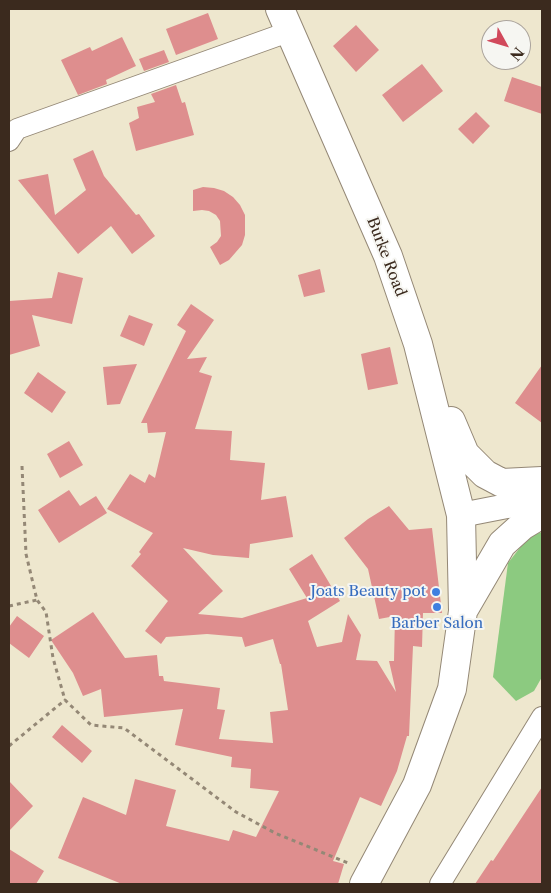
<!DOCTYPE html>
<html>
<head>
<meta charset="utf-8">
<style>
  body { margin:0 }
  #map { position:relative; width:551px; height:893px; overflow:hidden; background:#eee7ce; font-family:"Libre Caslon Text",serif }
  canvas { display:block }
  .frame { position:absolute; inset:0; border:10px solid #3b2a1e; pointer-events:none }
  .north { position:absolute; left:481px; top:20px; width:50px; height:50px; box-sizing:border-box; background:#f6f6f2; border:1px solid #aba49d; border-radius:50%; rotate:129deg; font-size:14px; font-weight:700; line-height:20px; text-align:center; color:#3b2a1e }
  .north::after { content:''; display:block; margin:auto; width:18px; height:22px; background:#d1495b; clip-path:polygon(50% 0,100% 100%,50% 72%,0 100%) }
</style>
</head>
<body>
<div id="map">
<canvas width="551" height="893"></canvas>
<div class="frame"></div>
<div class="north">N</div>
</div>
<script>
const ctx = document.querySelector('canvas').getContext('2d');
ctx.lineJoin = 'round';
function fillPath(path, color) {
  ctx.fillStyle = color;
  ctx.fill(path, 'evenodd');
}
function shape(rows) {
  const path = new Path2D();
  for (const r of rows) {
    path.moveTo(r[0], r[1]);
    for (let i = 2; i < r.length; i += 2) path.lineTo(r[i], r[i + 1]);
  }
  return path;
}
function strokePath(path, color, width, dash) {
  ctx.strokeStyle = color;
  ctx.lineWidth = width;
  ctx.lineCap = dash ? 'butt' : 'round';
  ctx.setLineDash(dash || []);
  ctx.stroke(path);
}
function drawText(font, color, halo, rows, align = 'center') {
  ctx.font = font + ' "Libre Caslon Text",serif';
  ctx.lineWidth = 4;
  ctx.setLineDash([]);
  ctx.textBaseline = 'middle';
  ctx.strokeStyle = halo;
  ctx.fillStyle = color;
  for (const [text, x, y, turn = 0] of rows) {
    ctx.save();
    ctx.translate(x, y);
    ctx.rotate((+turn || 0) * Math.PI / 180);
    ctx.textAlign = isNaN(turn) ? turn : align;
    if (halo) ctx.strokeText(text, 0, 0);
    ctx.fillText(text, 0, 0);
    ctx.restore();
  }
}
const green = shape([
  [542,532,542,677,534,691,516,701,493,677,508,563,529,536]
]);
const building = shape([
  [208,13,218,39,176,55,166,29],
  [356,25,379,50,356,72,333,46],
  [122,37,136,66,106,80,107,84,78,95,61,60,90,47,92,51],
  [164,50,169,62,144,71,139,59],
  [422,64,443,91,403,122,382,95],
  [512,77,542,87,542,114,504,101],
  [176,85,182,103,185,102,194,135,136,151,129,123,139,118,137,107,155,102,151,94],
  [476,112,490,126,473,144,458,129],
  [93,150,104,176,136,215,139,214,155,236,132,254,111,226,78,254,18,180,48,174,55,215,86,190,73,159],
  [203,187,214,188,224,191,233,197,240,205,245,215,245,235,242,245,229,260,220,265,210,247,217,242,221,236,220,221,216,215,209,211,202,210,193,211,193,190],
  [320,269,325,292,304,297,298,275],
  [58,272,83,278,72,324,32,315,40,346,9,355,9,301,52,298],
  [191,304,214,320,187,359,207,357,199,372,212,376,195,429,232,431,230,460,265,463,261,500,286,496,293,537,250,544,249,558,213,555,183,548,223,591,198,614,242,618,307,598,289,569,312,554,340,601,308,621,317,647,342,642,348,614,361,635,356,660,377,661,396,692,389,661,394,661,395,616,379,619,368,569,344,538,368,519,389,506,409,530,432,528,442,613,423,613,422,647,413,646,409,736,407,736,397,771,381,806,360,797,333,861,344,864,338,884,122,884,58,858,83,797,126,815,135,779,176,790,166,826,229,841,233,830,256,837,279,791,250,788,251,769,231,767,232,757,175,745,183,709,104,717,101,689,83,696,73,673,51,640,93,612,125,658,157,655,159,676,163,676,164,681,220,688,217,709,225,710,219,739,273,743,270,712,288,710,281,664,280,664,273,639,245,647,242,637,207,634,166,637,161,644,145,631,168,601,131,566,141,554,139,552,153,533,107,509,130,474,145,483,149,474,155,478,166,432,148,433,147,423,141,423,186,331,177,325],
  [129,315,153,324,144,346,120,336],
  [390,347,398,384,368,390,361,354],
  [137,364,120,404,107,405,103,367],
  [542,365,542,423,515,403],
  [38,372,66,392,52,413,24,393],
  [69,441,83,465,60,478,47,454],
  [69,490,80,506,96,496,107,513,59,543,38,510],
  [17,616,44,636,29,658,9,643,9,627],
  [62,725,92,751,82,763,52,737],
  [9,781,33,806,9,831],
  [542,787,542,884,475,884,491,860,493,861],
  [9,849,44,871,36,884,9,884]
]);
const path = shape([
  [22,466,26,554,37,600,46,612,53,658,65,700],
  [9,606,37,600],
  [9,746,65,700,91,725,124,728,236,812,275,833,348,863]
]);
const minor = shape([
  [9,141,17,129,291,31],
  [440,884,542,717]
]);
const tertiary = shape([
  [461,515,507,506,542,503]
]);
const secondary = shape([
  [280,9,388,256,418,344,461,515,463,611,452,689,417,785,364,884],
  [451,421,465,454,485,474,502,483,542,481],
  [463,611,502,544,522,526,542,514]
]);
const markers = [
  [436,592,5,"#3f7fe0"],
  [437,607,5,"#3f7fe0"]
];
const streetNames = [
  ["Burke Road",386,257,69]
];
const shopNames = [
  ["Joats Beauty pot",426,592],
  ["Barber Salon",437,624,"center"]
];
fillPath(green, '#8cca80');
fillPath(building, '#de8e8e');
strokePath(minor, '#948876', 22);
strokePath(tertiary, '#948876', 26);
strokePath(secondary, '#948876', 30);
strokePath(path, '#948876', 3, [4, 4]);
strokePath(minor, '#fff', 20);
strokePath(tertiary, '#fff', 24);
strokePath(secondary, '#fff', 28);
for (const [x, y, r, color] of markers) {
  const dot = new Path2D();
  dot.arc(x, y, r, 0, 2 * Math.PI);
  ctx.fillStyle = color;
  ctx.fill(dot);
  strokePath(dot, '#f6f6f2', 2);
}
drawText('15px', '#3b2a1e', '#f6f6f2', streetNames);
drawText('15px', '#366cbe', '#f6f6f2', shopNames, 'right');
</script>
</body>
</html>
